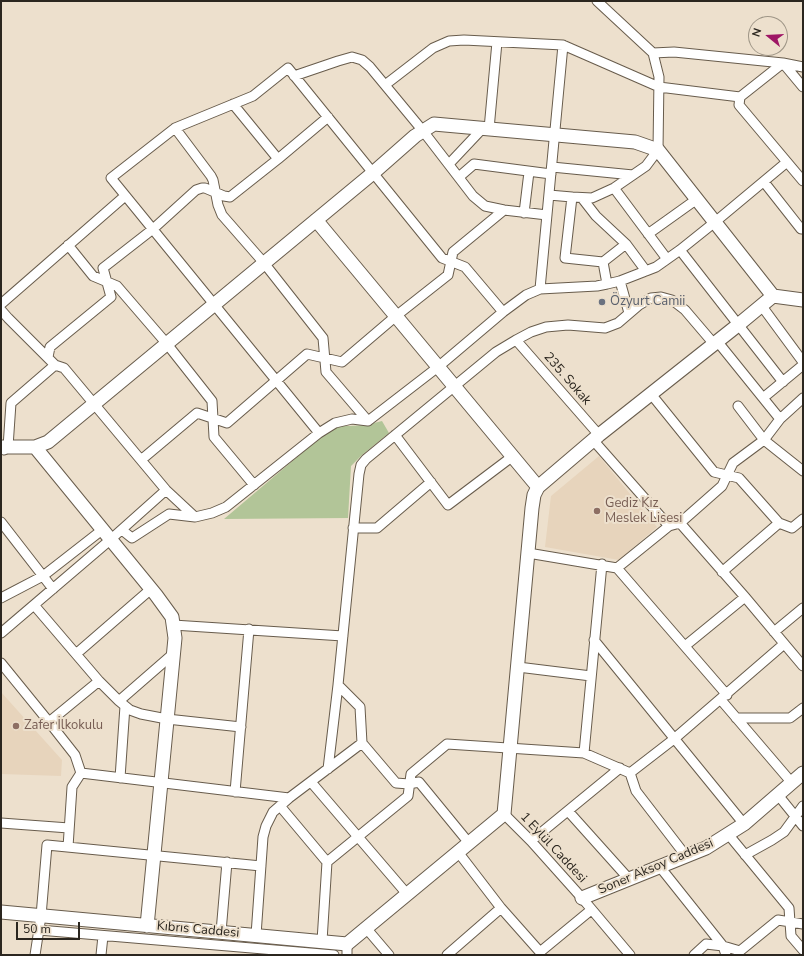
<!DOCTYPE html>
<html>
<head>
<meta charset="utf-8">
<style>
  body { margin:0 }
  #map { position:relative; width:804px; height:956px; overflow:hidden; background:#ede0cd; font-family:"Nunito Sans",sans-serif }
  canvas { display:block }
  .frame { position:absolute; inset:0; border:2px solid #2b261f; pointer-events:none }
  .north { position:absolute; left:748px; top:16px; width:40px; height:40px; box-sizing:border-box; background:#ede0cd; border:1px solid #9f9687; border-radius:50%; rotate:288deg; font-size:11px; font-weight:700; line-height:16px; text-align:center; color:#2b261f }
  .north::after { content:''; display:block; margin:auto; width:14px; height:18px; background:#9e1665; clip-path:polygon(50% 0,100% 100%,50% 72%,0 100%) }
  .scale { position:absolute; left:16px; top:922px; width:64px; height:18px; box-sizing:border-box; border:2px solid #2b261f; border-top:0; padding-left:5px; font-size:12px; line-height:14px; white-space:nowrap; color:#2b261f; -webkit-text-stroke:3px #ede0cd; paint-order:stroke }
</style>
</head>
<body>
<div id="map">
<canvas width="804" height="956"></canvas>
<div class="frame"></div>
<div class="north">N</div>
<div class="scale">50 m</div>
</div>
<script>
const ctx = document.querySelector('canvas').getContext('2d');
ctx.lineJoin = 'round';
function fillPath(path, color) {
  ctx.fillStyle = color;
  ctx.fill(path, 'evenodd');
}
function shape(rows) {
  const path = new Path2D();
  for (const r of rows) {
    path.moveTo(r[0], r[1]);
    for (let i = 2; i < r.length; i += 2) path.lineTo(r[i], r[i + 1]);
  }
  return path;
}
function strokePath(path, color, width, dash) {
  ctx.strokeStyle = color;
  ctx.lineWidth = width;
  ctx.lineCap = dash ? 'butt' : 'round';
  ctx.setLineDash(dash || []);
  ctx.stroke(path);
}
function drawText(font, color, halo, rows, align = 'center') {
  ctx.font = font + ' "Nunito Sans",sans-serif';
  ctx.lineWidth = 4;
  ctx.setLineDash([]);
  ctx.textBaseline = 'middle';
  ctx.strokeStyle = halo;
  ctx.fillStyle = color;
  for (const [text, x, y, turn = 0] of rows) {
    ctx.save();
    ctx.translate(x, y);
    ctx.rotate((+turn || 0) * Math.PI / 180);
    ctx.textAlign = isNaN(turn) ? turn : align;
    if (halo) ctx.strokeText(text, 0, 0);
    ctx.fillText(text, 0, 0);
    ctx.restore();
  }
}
const built = shape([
  [599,456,657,527,619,560,545,547,551,496],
  [1,692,62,760,61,776,1,774]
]);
const green = shape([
  [382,421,389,433,362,455,351,466,348,518,224,519,329,430,337,425,349,426,366,425]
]);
const street = shape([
  [653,53,674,52,783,63,803,67],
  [783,63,803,87],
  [294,76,338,61,352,57,362,60,370,67,423,131,473,196,485,206,504,210,547,215],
  [385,85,433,48,449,41,464,40,563,45,659,87,740,97,783,63],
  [740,97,739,105,803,181],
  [233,104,278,159],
  [175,128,211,176,213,180,218,205,222,215,264,263,323,338,326,372,368,421],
  [489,129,497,42],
  [449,164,482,129],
  [552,167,633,175],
  [459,177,474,164,551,174],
  [764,182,801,229,803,229],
  [614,188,667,259],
  [549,195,572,197,592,198,614,188,646,166,658,150,659,77,653,53,597,1],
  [572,197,565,258,603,262,626,244],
  [582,198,596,216,626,244,646,271],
  [524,213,529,172],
  [648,234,697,199],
  [68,245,93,276,117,286,167,344,212,401,214,437,254,485],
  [680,250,783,382],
  [603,262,607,284],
  [620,281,629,313],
  [540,289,563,45],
  [1,304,125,196],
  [761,305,803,362],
  [1,310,8,318,55,365,64,368,166,490,195,517],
  [516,340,599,435],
  [717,341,780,419],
  [48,357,50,347,111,297,103,268,153,229,196,190,202,188,205,188,224,196,230,197,278,159,328,117],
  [651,394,714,472,739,478,779,523,792,528,803,519],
  [763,398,803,365],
  [738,406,764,440,803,471],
  [319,433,111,178,175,128,253,96,288,68,442,258,465,267,503,312],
  [395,435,448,505,513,456],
  [593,440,669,526],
  [4,450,8,447,11,403,55,365],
  [141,460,197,413,227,423,307,354,342,362,396,316,448,275,453,252,504,210],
  [1,522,53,589],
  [680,523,745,597,803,666],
  [353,528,377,528,431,482],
  [122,530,132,538,169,514,195,517,212,513,226,507,319,433,335,423,352,419,368,421,438,367,503,312,526,295,540,289,597,286,607,284,620,281,656,267,680,250,715,222,787,162],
  [528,553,617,568,727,695],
  [617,568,669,526,680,523,722,486,733,463,764,440,780,419,803,398],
  [722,572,779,523],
  [1,598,43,576,102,530],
  [34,605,99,681,119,701,130,710,141,714,167,719,241,727],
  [173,625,343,636],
  [774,632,803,608],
  [1,633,110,540,166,490],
  [594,640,744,824],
  [685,646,745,597],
  [76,654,151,589],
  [1,663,49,722,75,755,81,773],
  [518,667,591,676],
  [338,685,360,707,362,743,396,783,409,784,419,782,469,843],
  [721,700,792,783],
  [119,701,173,654],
  [736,718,790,718,803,708],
  [49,722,99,681],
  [584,753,602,564],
  [328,769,338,685,359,474,361,465,366,459,496,352,516,340,531,332,546,327,568,325,605,328,618,323,639,305,651,298,661,297,672,300,685,310,714,344],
  [81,773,289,798],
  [630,773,674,739,784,644],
  [630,773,636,791,686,856],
  [120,778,125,706],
  [311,782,407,894],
  [235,792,249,629],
  [778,795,803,826],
  [280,806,327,862],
  [568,811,629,879],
  [504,814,531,841,582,898,630,955],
  [1,823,69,828],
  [728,834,789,908,791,936,803,950],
  [531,841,620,768],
  [68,847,72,787,81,773],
  [458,852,501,908,540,952,540,955],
  [745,855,772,840,784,832,803,806],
  [660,867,723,946,726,955],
  [366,928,389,955],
  [39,930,334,955],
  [221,932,227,862],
  [256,935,263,837,266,826,273,812,289,798,362,743],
  [322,941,327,862,408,796,411,774,447,744,584,753,630,773],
  [540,952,591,910],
  [35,955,41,916,47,845,261,866],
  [101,955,103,936],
  [347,955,347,944],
  [447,955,501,908],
  [694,955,706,944,723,946,740,951,778,920,803,924]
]);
const secondary = shape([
  [316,220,538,487],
  [1,447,35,447,48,442,373,173,415,136,434,124,635,142,658,150,773,296],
  [35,447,156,595,172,617,175,638,147,926],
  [582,898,706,848,744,824,803,773],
  [1,912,347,944,504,814,532,508,534,495,538,487,599,435,738,325,773,296,803,300]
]);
const markers = [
  [602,302,4,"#6b7280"],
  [597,511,4,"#8d6e63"],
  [16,726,4,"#8d6e63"]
];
const worshipNames = [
  ["Özyurt Camii",610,302]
];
const streetNames = [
  ["235. Sokak",567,379,49],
  ["1 Eylül Caddesi",553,848,47],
  ["Soner Aksoy Caddesi",656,867,-23],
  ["Kıbrıs Caddesi",198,930,5]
];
const educationNames = [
  ["Gediz Kız",605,504],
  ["Meslek Lisesi",605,519],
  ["Zafer İlkokulu",24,726]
];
fillPath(built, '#e7d4bc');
fillPath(green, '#b2c598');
strokePath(street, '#685c4c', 11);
strokePath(secondary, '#685c4c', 15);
strokePath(street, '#fff', 9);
strokePath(secondary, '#fff', 13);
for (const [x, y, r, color] of markers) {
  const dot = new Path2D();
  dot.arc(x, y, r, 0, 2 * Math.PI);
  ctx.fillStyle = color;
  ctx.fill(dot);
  strokePath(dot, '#ede0cd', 1.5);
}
drawText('13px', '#5b616d', '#ede0cd', worshipNames, 'left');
drawText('13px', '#2b261f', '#ede0cd', streetNames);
drawText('13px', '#785e54', '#ede0cd', educationNames, 'left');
</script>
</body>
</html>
